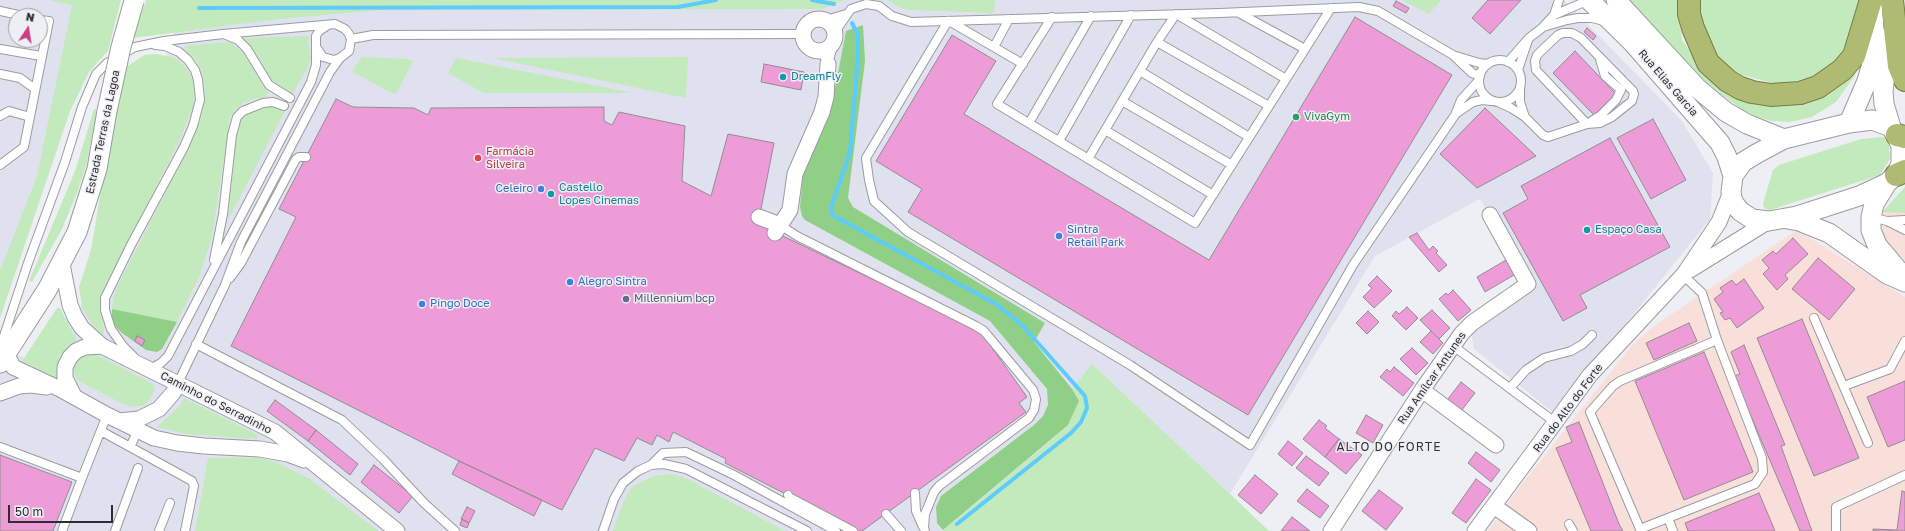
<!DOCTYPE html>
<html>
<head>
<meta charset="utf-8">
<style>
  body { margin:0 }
  #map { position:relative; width:1905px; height:531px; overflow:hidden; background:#eeeff4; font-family:"Golos Text",sans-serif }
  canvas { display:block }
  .north { position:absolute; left:8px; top:8px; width:40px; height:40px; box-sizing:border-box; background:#eeeff4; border:1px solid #a1a1a5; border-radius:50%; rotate:12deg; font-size:11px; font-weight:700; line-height:16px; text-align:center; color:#2d2d2f }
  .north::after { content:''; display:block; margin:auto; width:14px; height:18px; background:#c54083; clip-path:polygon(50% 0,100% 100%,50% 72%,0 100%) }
  .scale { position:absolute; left:8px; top:505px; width:105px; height:18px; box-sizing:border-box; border:2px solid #2d2d2f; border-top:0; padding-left:5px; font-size:12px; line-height:14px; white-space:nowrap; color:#2d2d2f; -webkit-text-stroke:3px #eeeff4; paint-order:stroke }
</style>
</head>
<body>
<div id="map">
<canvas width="1905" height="531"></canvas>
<div class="north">N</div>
<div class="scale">50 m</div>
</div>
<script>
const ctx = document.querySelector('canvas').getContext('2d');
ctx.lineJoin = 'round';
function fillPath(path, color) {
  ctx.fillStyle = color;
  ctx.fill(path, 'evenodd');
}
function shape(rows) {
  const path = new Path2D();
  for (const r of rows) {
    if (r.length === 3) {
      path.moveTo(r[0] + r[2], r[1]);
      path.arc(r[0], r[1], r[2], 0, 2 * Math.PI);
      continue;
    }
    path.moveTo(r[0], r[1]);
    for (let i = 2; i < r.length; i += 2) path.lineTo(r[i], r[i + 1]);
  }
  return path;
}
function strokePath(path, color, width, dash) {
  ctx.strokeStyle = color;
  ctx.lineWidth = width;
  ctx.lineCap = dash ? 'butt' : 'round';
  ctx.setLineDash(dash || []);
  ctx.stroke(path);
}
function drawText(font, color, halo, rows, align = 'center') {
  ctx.font = font + ' "Golos Text",sans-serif';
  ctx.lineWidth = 3;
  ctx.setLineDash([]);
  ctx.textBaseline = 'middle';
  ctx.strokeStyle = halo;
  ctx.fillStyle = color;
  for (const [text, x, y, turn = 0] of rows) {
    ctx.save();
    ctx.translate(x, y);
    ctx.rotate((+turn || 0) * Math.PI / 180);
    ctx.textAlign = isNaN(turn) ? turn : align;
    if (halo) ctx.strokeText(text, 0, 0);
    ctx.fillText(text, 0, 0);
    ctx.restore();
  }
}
const built = shape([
  [0,0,102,0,89,72,70,111,0,318],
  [16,16,40,16,40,40,16,40],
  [318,0,1564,0,1682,121,1713,173,1710,219,1554,413,1474,349,1471,331,1534,286,1480,199,1375,256,1230,494,1106,378,998,531,0,531,0,350,30,359,95,291,176,26]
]);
const industrial = shape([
  [1882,212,1905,213,1905,261,1881,237],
  [1797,230,1905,297,1905,531,1488,531,1511,498,1633,344,1654,326]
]);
const green = shape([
  [49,0,121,0,108,51,89,72,70,111,0,318,0,271,37,176,72,5],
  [146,0,844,0,822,9,380,10,279,19,133,38],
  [887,0,995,0,994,13,910,10,900,8],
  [1402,0,1441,0,1429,14],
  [1630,0,1680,0,1679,20,1682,40,1705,71,1737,97,1852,72,1856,74,1836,102,1812,117,1790,122,1772,121,1758,117,1742,110,1701,78],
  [1698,0,1860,0,1852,38,1843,52,1833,63,1826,69,1814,76,1780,85,1742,75,1722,63,1709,48,1701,31],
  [310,36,308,42,311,58,307,69,292,95,271,81,261,61,244,38],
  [230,42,243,53,268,93,267,97,257,98,243,103,235,110,230,117,212,237,199,277,177,322,112,309,114,295,121,279,189,148,202,115,205,90,202,71,196,60,185,50,185,46],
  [156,54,176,58,187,69,193,80,194,104,180,140,104,289,101,299,101,312,104,330,103,335,93,326,82,307,79,287,91,250,114,112,126,67,144,55],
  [362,57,408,59,413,61,396,94,389,92,352,71],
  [688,57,686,98,493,58],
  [456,58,633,93,484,93,448,73],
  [263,106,279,107,285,111,228,220,237,127,246,114],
  [94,109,100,110,96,115,87,163,77,193,62,229,32,282,29,281,75,171],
  [1884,137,1889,146,1890,159,1880,175,1770,210,1764,208,1763,203,1773,170,1779,165,1861,139],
  [1905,187,1905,213,1882,212],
  [57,308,60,308,76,339,76,344,60,355,57,378,22,361],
  [86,353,94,353,153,384,155,390,149,400,144,405,133,407,121,403,77,380,74,372,74,363,78,357],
  [1092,364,1230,494,1269,531,943,531,1068,426,1079,401,1072,389],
  [184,398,258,435,257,439,186,434,157,427,180,406],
  [208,458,261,458,280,464,310,479,378,531,195,531],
  [671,474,688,479,785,531,613,531,624,500,632,487,653,476]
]);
const forest = shape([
  [863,25,865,61,848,198,853,207,1045,323,1034,342,1072,389,1079,401,1068,425,943,530,937,523,936,507,941,496,1034,425,1043,416,1048,405,1047,389,990,321,805,220,802,216,800,207,803,174,818,141,833,99,846,31],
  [112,309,177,322,162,349,157,352,146,350,122,333,115,326,112,317]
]);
const stream = shape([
  [812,0,834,4],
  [199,8,678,7,716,0],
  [852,23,858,35,858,56,850,152,832,205,832,215,996,304,1022,325,1085,396,1087,408,1081,422,1071,433,957,524]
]);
const building = shape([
  [1488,0,1521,0,1490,34,1472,18,1488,0],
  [1396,1,1409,8,1406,13,1393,6,1396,1],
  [1355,17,1452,75,1248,415,908,212,922,189,876,161,952,35,996,61,964,114,1209,260,1355,17],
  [1587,28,1596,36,1593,40,1584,32,1587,28],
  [1575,51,1616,94,1594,115,1553,73,1575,51],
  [764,64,804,72,801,90,761,82,764,64],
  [336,99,353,107,414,108,428,115,431,108,604,107,604,121,612,125,619,112,685,126,682,181,711,196,728,134,774,143,758,224,980,331,1027,397,1019,403,1026,412,862,531,858,531,725,463,726,459,673,432,669,442,657,435,652,445,637,438,624,461,595,448,562,510,459,461,231,346,296,217,279,209,336,99],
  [1485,108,1536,156,1477,188,1440,154,1485,108],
  [1653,119,1686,180,1651,199,1617,138,1653,119],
  [1610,138,1670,247,1580,295,1587,308,1563,321,1503,213,1528,199,1521,186,1610,138],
  [1417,233,1429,250,1433,246,1438,251,1436,253,1447,265,1439,272,1409,237,1417,233],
  [1793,238,1808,254,1785,275,1788,279,1777,290,1763,274,1769,268,1762,260,1773,251,1776,254,1793,238],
  [1818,258,1855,289,1829,320,1792,289,1818,258],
  [1506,260,1514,275,1485,292,1477,277,1506,260],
  [1377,276,1392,291,1374,308,1363,297,1372,288,1368,285,1377,276],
  [1744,279,1764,308,1737,328,1730,318,1725,320,1720,313,1723,312,1714,299,1723,292,1720,288,1732,280,1736,285,1744,279],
  [1453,290,1471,310,1458,321,1439,299,1446,293,1448,295,1453,290],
  [1407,307,1418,318,1406,330,1392,316,1396,311,1399,314,1407,307],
  [1432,310,1450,328,1439,339,1420,320,1432,310],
  [1368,311,1379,322,1367,334,1356,323,1368,311],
  [1802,319,1859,458,1814,476,1757,338,1802,319],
  [1689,323,1697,341,1654,360,1646,343,1689,323],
  [1431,331,1443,343,1433,354,1420,342,1431,331],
  [137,336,145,340,142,346,135,341,137,336],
  [1744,345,1785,445,1781,446,1812,531,1800,531,1734,376,1740,374,1731,352,1744,345],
  [1412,348,1428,363,1416,375,1400,359,1412,348],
  [1704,352,1753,472,1684,500,1635,381,1704,352],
  [1394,367,1414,383,1403,396,1380,377,1387,369,1390,372,1394,367],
  [1905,381,1905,440,1888,447,1867,397,1905,381],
  [1461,382,1475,393,1458,415,1444,404,1461,382],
  [275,400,316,430,308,441,267,411,275,400],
  [1366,415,1383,425,1373,443,1356,433,1366,415],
  [1319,420,1327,426,1325,428,1339,439,1325,457,1303,439,1319,420],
  [1579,422,1619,524,1623,531,1591,531,1556,448,1572,442,1566,427,1579,422],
  [316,430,358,464,350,475,308,441,316,430],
  [1339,439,1362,455,1346,474,1325,457,1339,439],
  [1288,441,1303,453,1292,466,1278,454,1288,441],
  [1476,452,1500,470,1491,482,1468,463,1476,452],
  [0,455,72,482,53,531,0,531,0,455],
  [1306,456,1329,473,1319,486,1296,468,1306,456],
  [459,461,542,500,534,516,452,474,459,461],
  [374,465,413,496,399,513,361,482,374,465],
  [1255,475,1278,494,1261,514,1238,495,1255,475],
  [1476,479,1491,490,1466,523,1452,513,1476,479],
  [1307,489,1329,506,1320,518,1297,501,1307,489],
  [1379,490,1403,508,1386,530,1362,511,1379,490],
  [1902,491,1905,492,1905,531,1873,531,1873,529,1897,530,1902,491],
  [1759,493,1775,531,1688,531,1685,523,1759,493],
  [467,507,475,511,469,523,461,519,467,507],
  [1292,517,1310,531,1281,531,1292,517],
  [462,519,469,523,467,528,460,525,462,519]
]);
const service = shape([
  [0,11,23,16],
  [1239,13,1305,49],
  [1554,15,1559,0],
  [1052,17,997,104,1195,223,1331,8],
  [826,20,846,14],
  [948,21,866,158,869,180,874,201,908,232,1130,365,1250,445,1353,265,1455,115,1461,100,1479,80],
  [949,21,1023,64],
  [1543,27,1567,20,1578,18,1592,18,1604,21],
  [835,32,851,9,866,4,879,6,892,16,911,22,1220,13,1359,7,1378,11,1453,55,1472,73,1480,76],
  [1563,33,1572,33,1581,38,1633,91,1634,94,1632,101,1612,117,1600,123,1587,124,1536,70,1535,61,1537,55,1558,35,1563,33],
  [226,35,238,40,247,49,269,85,290,98],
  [351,39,373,35,804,34],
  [1157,42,1269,106],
  [994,47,1009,19],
  [0,49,41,56],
  [821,50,828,64],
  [1456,56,1479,63,1488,64],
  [1500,81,21],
  [1508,62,1529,38,1542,28,1554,15,1589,0],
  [828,64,834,42],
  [1518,70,1528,40],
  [1140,71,1249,137],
  [0,74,20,78,35,89],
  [1520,89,1520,102,1525,117],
  [1122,101,1232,165],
  [1498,102,1511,108,1525,117,1543,135,1548,137,1587,124,1601,115,1616,100,1621,90,1605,76,1600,59],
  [1457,113,1473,102,1482,100,1491,101],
  [0,116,9,111,30,117],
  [1029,123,1091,16],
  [1105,130,1213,195],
  [1059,141,1131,15],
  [1088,159,1157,42,1176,14,1286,79],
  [0,165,24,147,49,21,40,20],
  [1871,217,1887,221,1905,230],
  [1887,221,1905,220],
  [780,225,797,236,976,326,984,331,1033,390,1036,399,1034,410,1029,418,939,486,934,492,925,514,924,528,925,531],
  [214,260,223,214,232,135,237,117,243,111,263,103,273,102,284,106],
  [1683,275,1702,293,1717,340,1762,458,1763,472,1755,484,1640,529,1590,412,1613,386,1620,381,1717,340],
  [230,278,241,263,296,159,299,157,306,157],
  [1814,318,1868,443],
  [196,344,342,420,383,459,424,503,455,531],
  [1452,345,1556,423],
  [0,348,28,263,65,162,82,107,96,74,107,63,135,47,164,41,223,34,335,24,345,29,349,34,351,39,349,51,340,58,334,60,323,57,316,47],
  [134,357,123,346,111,329,105,310,105,298,131,245,184,147,193,126,200,100,198,80,195,70,188,60,179,52,165,46,155,45],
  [150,369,161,363,168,356,311,82,316,65,316,36,319,31,328,25],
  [178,383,225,285,241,242,330,72,340,58],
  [1844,386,1890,369,1905,341],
  [1510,388,1526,370,1544,358,1571,351,1583,344,1592,335],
  [101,431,192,481,194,486,185,531],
  [0,447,82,478,62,531],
  [130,447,139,428],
  [651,465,663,453,686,452,734,475,836,531],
  [82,478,107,415],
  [915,493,916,511,923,527],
  [788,495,789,497,853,531],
  [886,514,901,531],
  [1668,518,1673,531],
  [1569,524,1573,531],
  [115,531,138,468],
  [159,531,170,503],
  [603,531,614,499,623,483,638,471,651,465,664,464,686,469,807,531],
  [1836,531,1836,507,1905,475]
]);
const minor = shape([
  [819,35,16],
  [759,217,780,225],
  [775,233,790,210,795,174,822,112,826,97,828,64],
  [62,264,70,305,75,317,82,328,102,346,275,432,397,531],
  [1690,270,1769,221],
  [6,353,13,367,60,389,107,415,154,438,177,443,204,446,260,449,288,454,304,460],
  [1422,390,1496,445],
  [0,393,19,386,31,385,47,387],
  [74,396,65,378,65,367,70,357,76,351,85,347,102,346],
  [119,421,139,419,159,409,173,393,178,383],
  [1494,506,1529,531],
  [1331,531,1422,390,1462,333,1472,323,1528,284,1490,215],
  [1475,531,1590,375,1684,274,1719,222,1731,192]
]);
const tertiary = shape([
  [1589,0,1633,43,1720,143,1727,157,1733,176],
  [1616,0,1697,88,1726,112,1747,124,1784,139],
  [1890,36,1883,91,1884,104,1891,127],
  [1872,120,1891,127,1901,145,1901,164,1896,175,1887,183,1859,196,1797,216,1769,221,1752,219,1740,211,1733,202,1731,192,1733,176,1743,162,1756,154,1784,139,1849,123,1872,120],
  [1849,123,1867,81,1873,60,1875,42,1872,1],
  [1887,183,1874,204,1871,217,1871,230,1877,245,1903,276],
  [1787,219,1799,221,1829,233,1887,274,1905,282],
  [0,363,47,290,77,232,97,169,107,111]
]);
const trunk = shape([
  [1689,0,1689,14,1693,28,1708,63,1728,81,1740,88,1752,92,1771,95,1800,93,1818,87,1842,70,1854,56,1871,0],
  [1892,0,1899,66,1905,80],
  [1897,135,1905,137],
  [1896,175,1905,171]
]);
const tertiaryBridge = shape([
  [107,111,121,47,134,1]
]);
const markers = [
  [783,77,4,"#0f9aa8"],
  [1296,117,4,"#2e9e5b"],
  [478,158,4,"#e0444e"],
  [541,189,4,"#3f7fe0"],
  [551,194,4,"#0f9aa8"],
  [1587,230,4,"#0f9aa8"],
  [1059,236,4,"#3f7fe0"],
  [570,282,4,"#3f7fe0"],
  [626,299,4,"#5c6f8a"],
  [422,304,4,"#3f7fe0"]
];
const cultureNames = [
  ["DreamFly",791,77],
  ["Castello",559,188],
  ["Lopes Cinemas",559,201],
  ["Espaço Casa",1595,230]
];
const streetNames = [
  ["Rua Elias Garcia",1668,83,49],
  ["Estrada Terras da Lagoa",103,132,-78],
  ["Rua Amílcar Antunes",1432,378,-55],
  ["Caminho do Serradinho",216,403,27],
  ["Rua do Alto do Forte",1568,408,-53]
];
const leisureNames = [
  ["VivaGym",1304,117]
];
const healthNames = [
  ["Farmácia",486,152],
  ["Silveira",486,165]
];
const shopNames = [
  ["Celeiro",533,189,"right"],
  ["Sintra",1067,230],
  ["Retail Park",1067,243],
  ["Alegro Sintra",578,282],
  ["Pingo Doce",430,304]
];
const serviceNames = [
  ["Millennium bcp",634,299]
];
const neighbourhoodNames = [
  ["ALTO DO FORTE",1389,447]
];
fillPath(built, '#dfe2ee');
fillPath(industrial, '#f9dfda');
fillPath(green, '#c2eabc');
fillPath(forest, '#8fd086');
strokePath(stream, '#5dccfd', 4);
fillPath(building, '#ed9cd8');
strokePath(building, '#928e91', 1);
strokePath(service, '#9a9ca0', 10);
strokePath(minor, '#9a9ca0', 17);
strokePath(tertiary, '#9a9ca0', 21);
strokePath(trunk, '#747e44', 24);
strokePath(service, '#fff', 8);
strokePath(minor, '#fff', 15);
strokePath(tertiary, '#fff', 19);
strokePath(trunk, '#afba73', 22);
strokePath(tertiaryBridge, '#9a9ca0', 21, []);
strokePath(tertiaryBridge, '#fff', 19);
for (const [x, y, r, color] of markers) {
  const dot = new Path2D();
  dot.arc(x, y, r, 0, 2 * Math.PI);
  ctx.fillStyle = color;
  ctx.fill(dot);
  strokePath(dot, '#eeeff4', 1.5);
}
drawText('11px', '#0d838f', '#eeeff4', cultureNames, 'left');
drawText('11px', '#2d2d2f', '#eeeff4', streetNames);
drawText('11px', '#27864d', '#eeeff4', leisureNames, 'left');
drawText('11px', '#be3a42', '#eeeff4', healthNames, 'left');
drawText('11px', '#366cbe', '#eeeff4', shopNames, 'left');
drawText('11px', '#4e5e75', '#eeeff4', serviceNames, 'left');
ctx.letterSpacing = '1px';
drawText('12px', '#333438', '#eeeff4', neighbourhoodNames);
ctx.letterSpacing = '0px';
</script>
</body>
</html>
